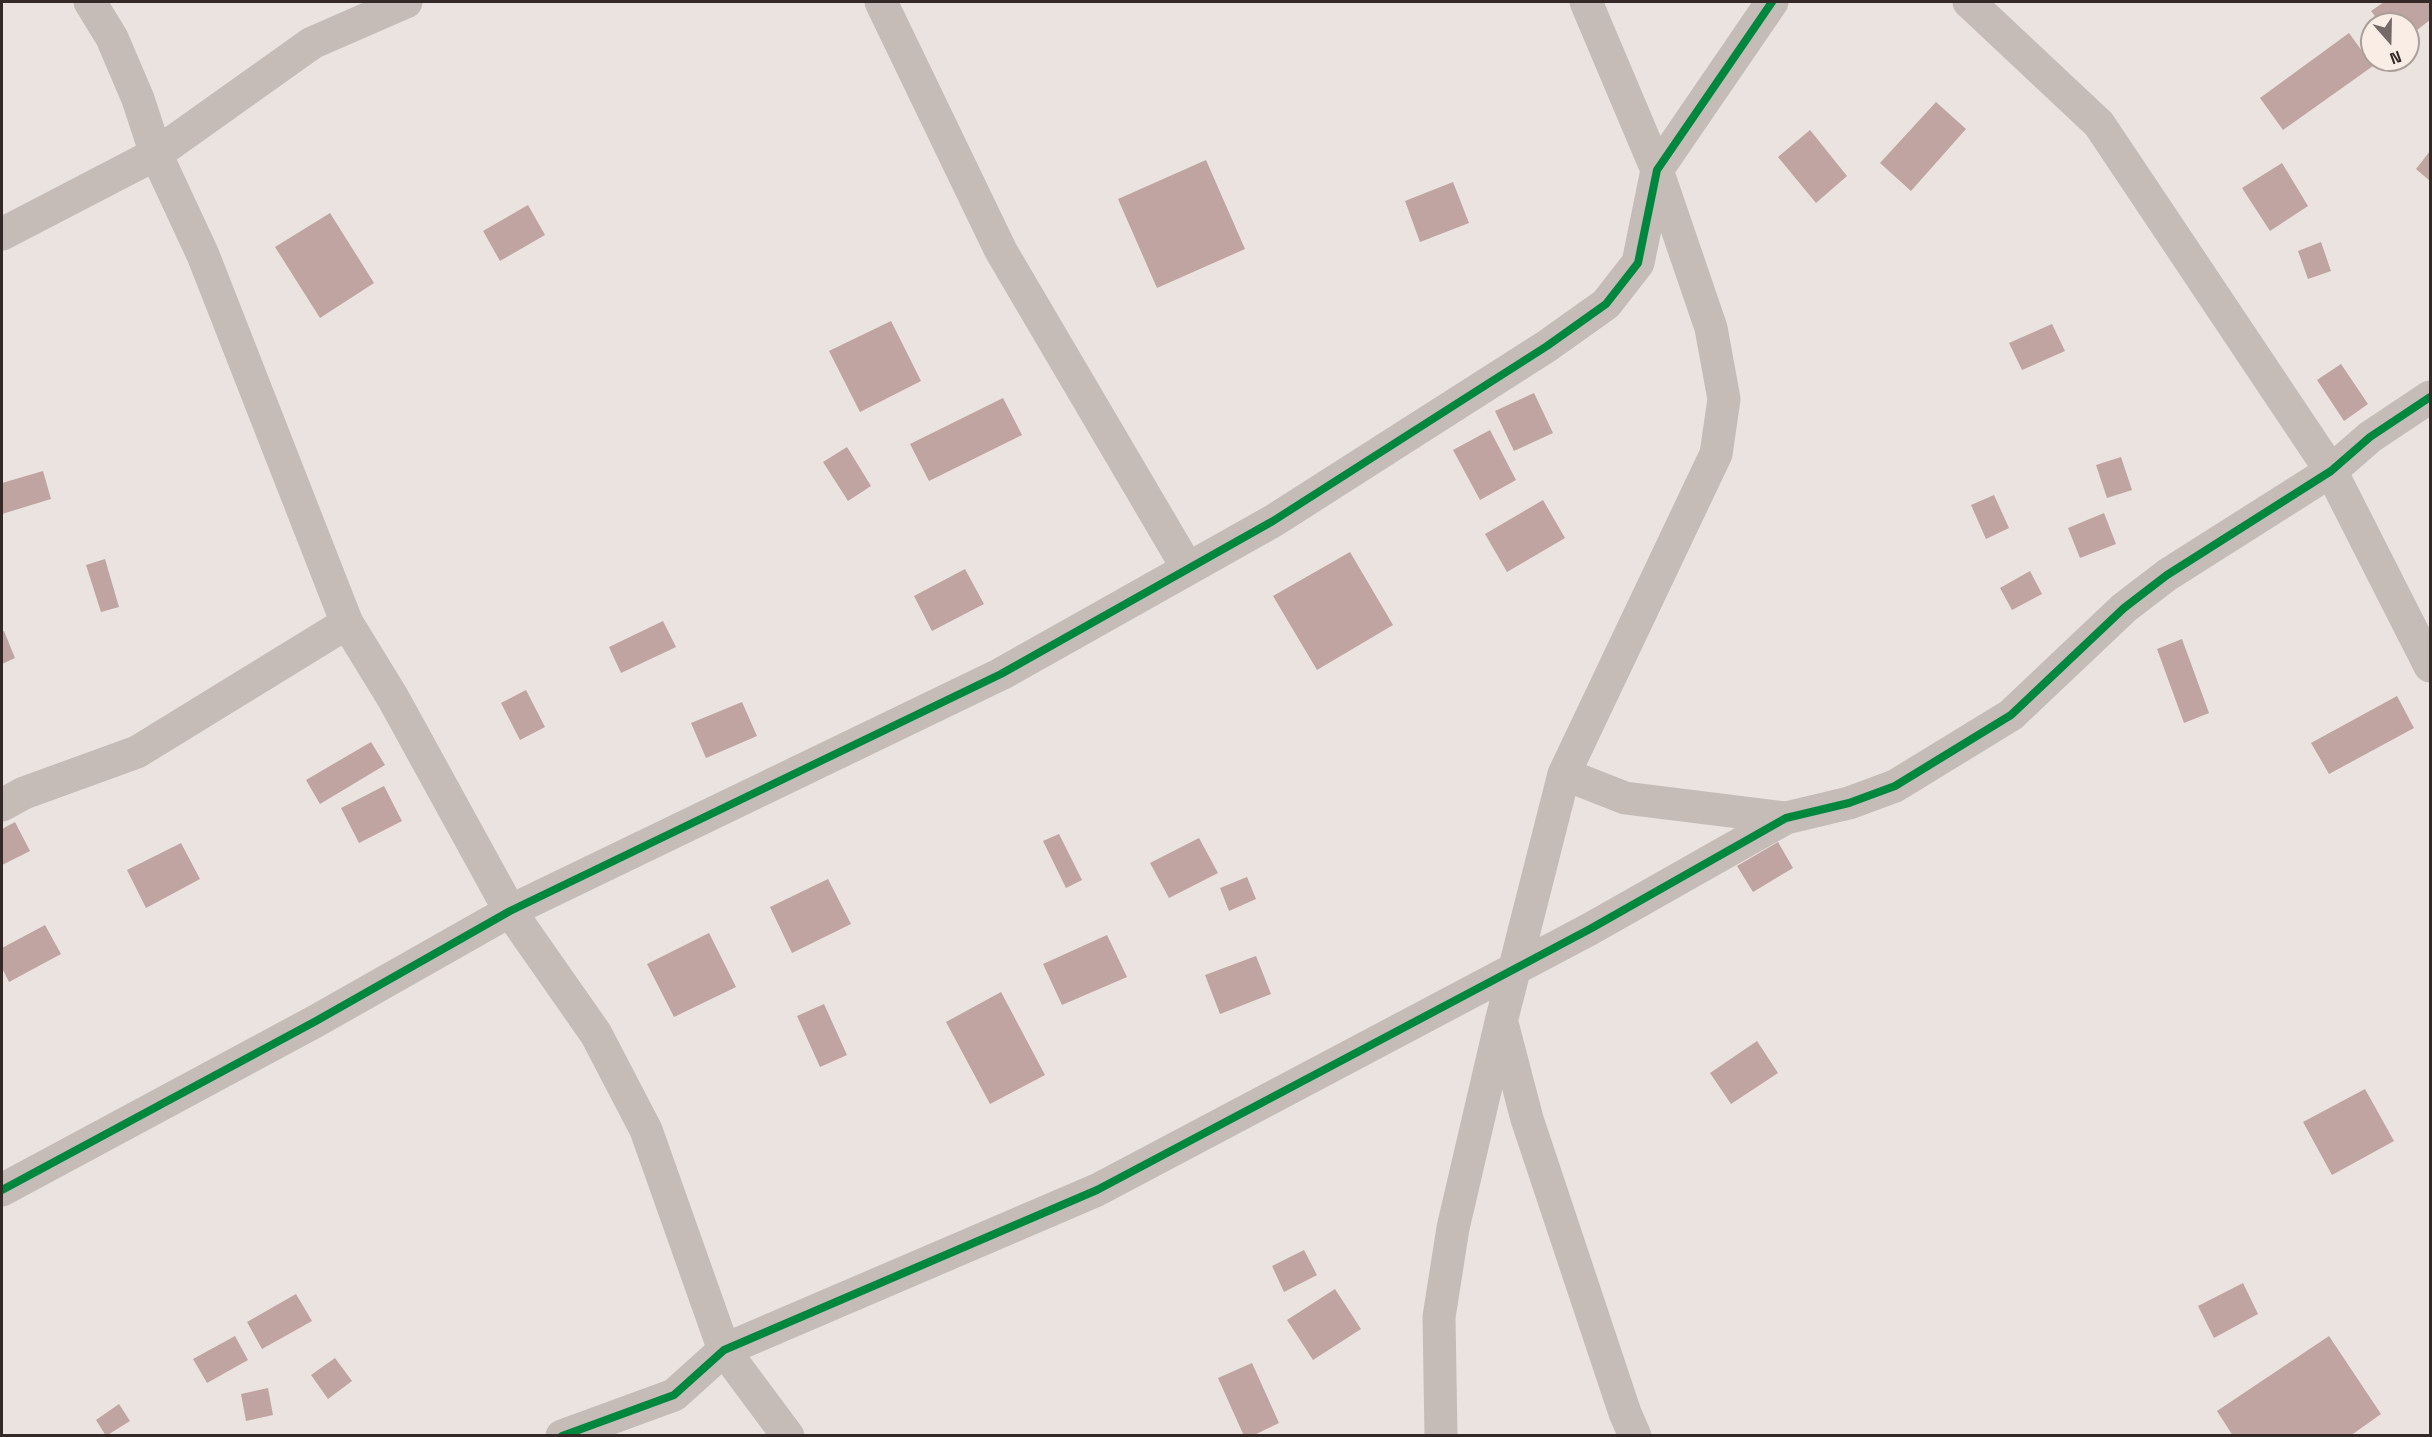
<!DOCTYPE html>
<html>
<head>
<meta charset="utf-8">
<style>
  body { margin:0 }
  #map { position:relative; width:2432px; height:1437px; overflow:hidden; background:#ebe3df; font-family:"Space Grotesk",sans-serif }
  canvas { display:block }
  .frame { position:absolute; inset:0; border:3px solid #352927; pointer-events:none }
  .north { position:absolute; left:2360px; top:12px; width:60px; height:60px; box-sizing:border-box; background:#f9ede6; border:2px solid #ab9f9a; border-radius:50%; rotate:160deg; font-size:16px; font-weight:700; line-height:24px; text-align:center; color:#352927 }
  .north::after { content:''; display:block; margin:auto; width:21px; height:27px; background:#756a67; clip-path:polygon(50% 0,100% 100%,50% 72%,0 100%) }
</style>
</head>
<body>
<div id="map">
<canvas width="2432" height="1437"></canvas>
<div class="frame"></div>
<div class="north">N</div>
</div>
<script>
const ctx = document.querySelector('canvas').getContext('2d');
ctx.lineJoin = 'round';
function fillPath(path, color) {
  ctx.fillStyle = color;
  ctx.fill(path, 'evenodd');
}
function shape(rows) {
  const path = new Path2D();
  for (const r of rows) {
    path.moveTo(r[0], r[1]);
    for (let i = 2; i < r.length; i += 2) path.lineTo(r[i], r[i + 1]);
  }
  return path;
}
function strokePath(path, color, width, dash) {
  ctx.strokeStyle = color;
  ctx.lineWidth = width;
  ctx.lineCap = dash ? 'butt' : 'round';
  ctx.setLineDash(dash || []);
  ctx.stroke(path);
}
const building = shape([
  [2384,2,2430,2,2430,20,2408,37,2408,24,2381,24,2371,11],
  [2349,33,2373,66,2283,130,2260,98],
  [1936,102,1966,129,1911,191,1880,163],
  [1810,130,1847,176,1816,203,1778,157],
  [2430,151,2430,181,2416,169],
  [1206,160,1245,249,1157,288,1118,199],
  [2282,163,2308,206,2270,231,2242,188],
  [1453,182,1469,223,1420,242,1405,201],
  [528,205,545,235,500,261,483,231],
  [330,213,374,283,320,318,275,247],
  [2321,242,2331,271,2308,279,2298,251],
  [891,321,921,381,860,412,829,351],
  [2052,324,2065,351,2022,370,2009,343],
  [2341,364,2368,404,2344,421,2317,380],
  [1534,393,1553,433,1514,451,1495,411],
  [1003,398,1022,435,929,481,910,444],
  [1490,430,1516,480,1480,500,1453,450],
  [847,447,871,486,848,501,823,462],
  [2121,457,2132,490,2107,498,2096,465],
  [43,471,51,499,2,514,2,483],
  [1994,495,2009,528,1986,539,1971,505],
  [1543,500,1565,538,1507,572,1485,534],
  [2104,513,2116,544,2080,558,2068,528],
  [1350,552,1393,625,1317,670,1273,596],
  [105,559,119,607,101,612,86,565],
  [965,569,984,604,932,631,914,596],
  [2030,571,2042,594,2012,610,2000,588],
  [663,621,676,647,621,673,609,647],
  [4,631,15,658,2,664,2,632],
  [2182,639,2209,713,2184,723,2157,649],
  [526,690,545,727,520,740,501,703],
  [2397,696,2414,728,2329,774,2311,743],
  [742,702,757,736,706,758,691,723],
  [371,742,385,765,320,804,306,780],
  [384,786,402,821,359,843,341,808],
  [15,822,30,851,2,865,2,829],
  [1059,834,1082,880,1066,888,1043,841],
  [1199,838,1218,873,1169,898,1150,863],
  [1778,842,1793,868,1753,892,1737,866],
  [181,843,200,879,146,908,127,870],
  [1247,877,1256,899,1229,911,1220,888],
  [828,879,851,924,792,953,770,907],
  [45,925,61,954,9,982,2,968,2,948],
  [709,933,736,987,674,1017,647,964],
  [1107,935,1127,977,1062,1005,1043,964],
  [1256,956,1271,994,1220,1014,1205,975],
  [1001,992,1045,1075,990,1104,946,1022],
  [824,1004,847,1055,820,1067,797,1016],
  [1757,1041,1778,1073,1731,1104,1710,1073],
  [2365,1089,2394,1141,2332,1175,2303,1122],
  [1304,1250,1317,1275,1284,1292,1272,1266],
  [2243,1283,2258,1314,2214,1338,2198,1306],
  [1335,1289,1361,1329,1313,1360,1287,1320],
  [296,1294,312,1321,262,1349,247,1322],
  [235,1336,248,1360,207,1383,193,1359],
  [2329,1336,2381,1414,2350,1436,2233,1436,2217,1411],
  [335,1358,352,1381,328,1399,311,1375],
  [1252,1363,1279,1423,1252,1436,1244,1436,1218,1378],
  [268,1388,273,1415,246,1421,241,1394],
  [119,1404,130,1421,106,1436,96,1420]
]);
const minor = shape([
  [90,2,112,38,138,99,156,154,203,255,347,623,393,698,510,911,596,1034,646,1130,724,1350,788,1436],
  [881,2,1001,251,1188,569],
  [1969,2,2099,124,2331,471,2430,666],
  [2,234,156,154,312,43,406,2],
  [1564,774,1625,798,1786,818],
  [2,805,24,793,137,752,347,623],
  [1503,1027,1527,1119,1625,1413,1635,1436],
  [2,1190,316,1021,510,911,1001,674,1273,521,1547,346,1606,304,1638,263,1657,170,1772,2],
  [562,1436,674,1395,724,1350,1097,1190,1590,929,1786,818,1849,803,1895,786,2011,715,2124,608,2167,575,2331,471,2370,437,2430,397],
  [1441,1436,1439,1317,1453,1228,1501,1022,1564,774,1716,454,1724,399,1711,328,1657,170,1586,2]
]);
const cycleway = shape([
  [2,1190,316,1021,510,911,1001,674,1273,521,1547,346,1606,304,1638,263,1657,170,1772,2],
  [562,1436,674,1395,724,1350,1097,1190,1590,929,1786,818,1849,803,1895,786,2011,715,2124,608,2167,575,2331,471,2370,437,2430,397]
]);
fillPath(building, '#bfa4a1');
strokePath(minor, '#c5bcb8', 33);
strokePath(cycleway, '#00873e', 8);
</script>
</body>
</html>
